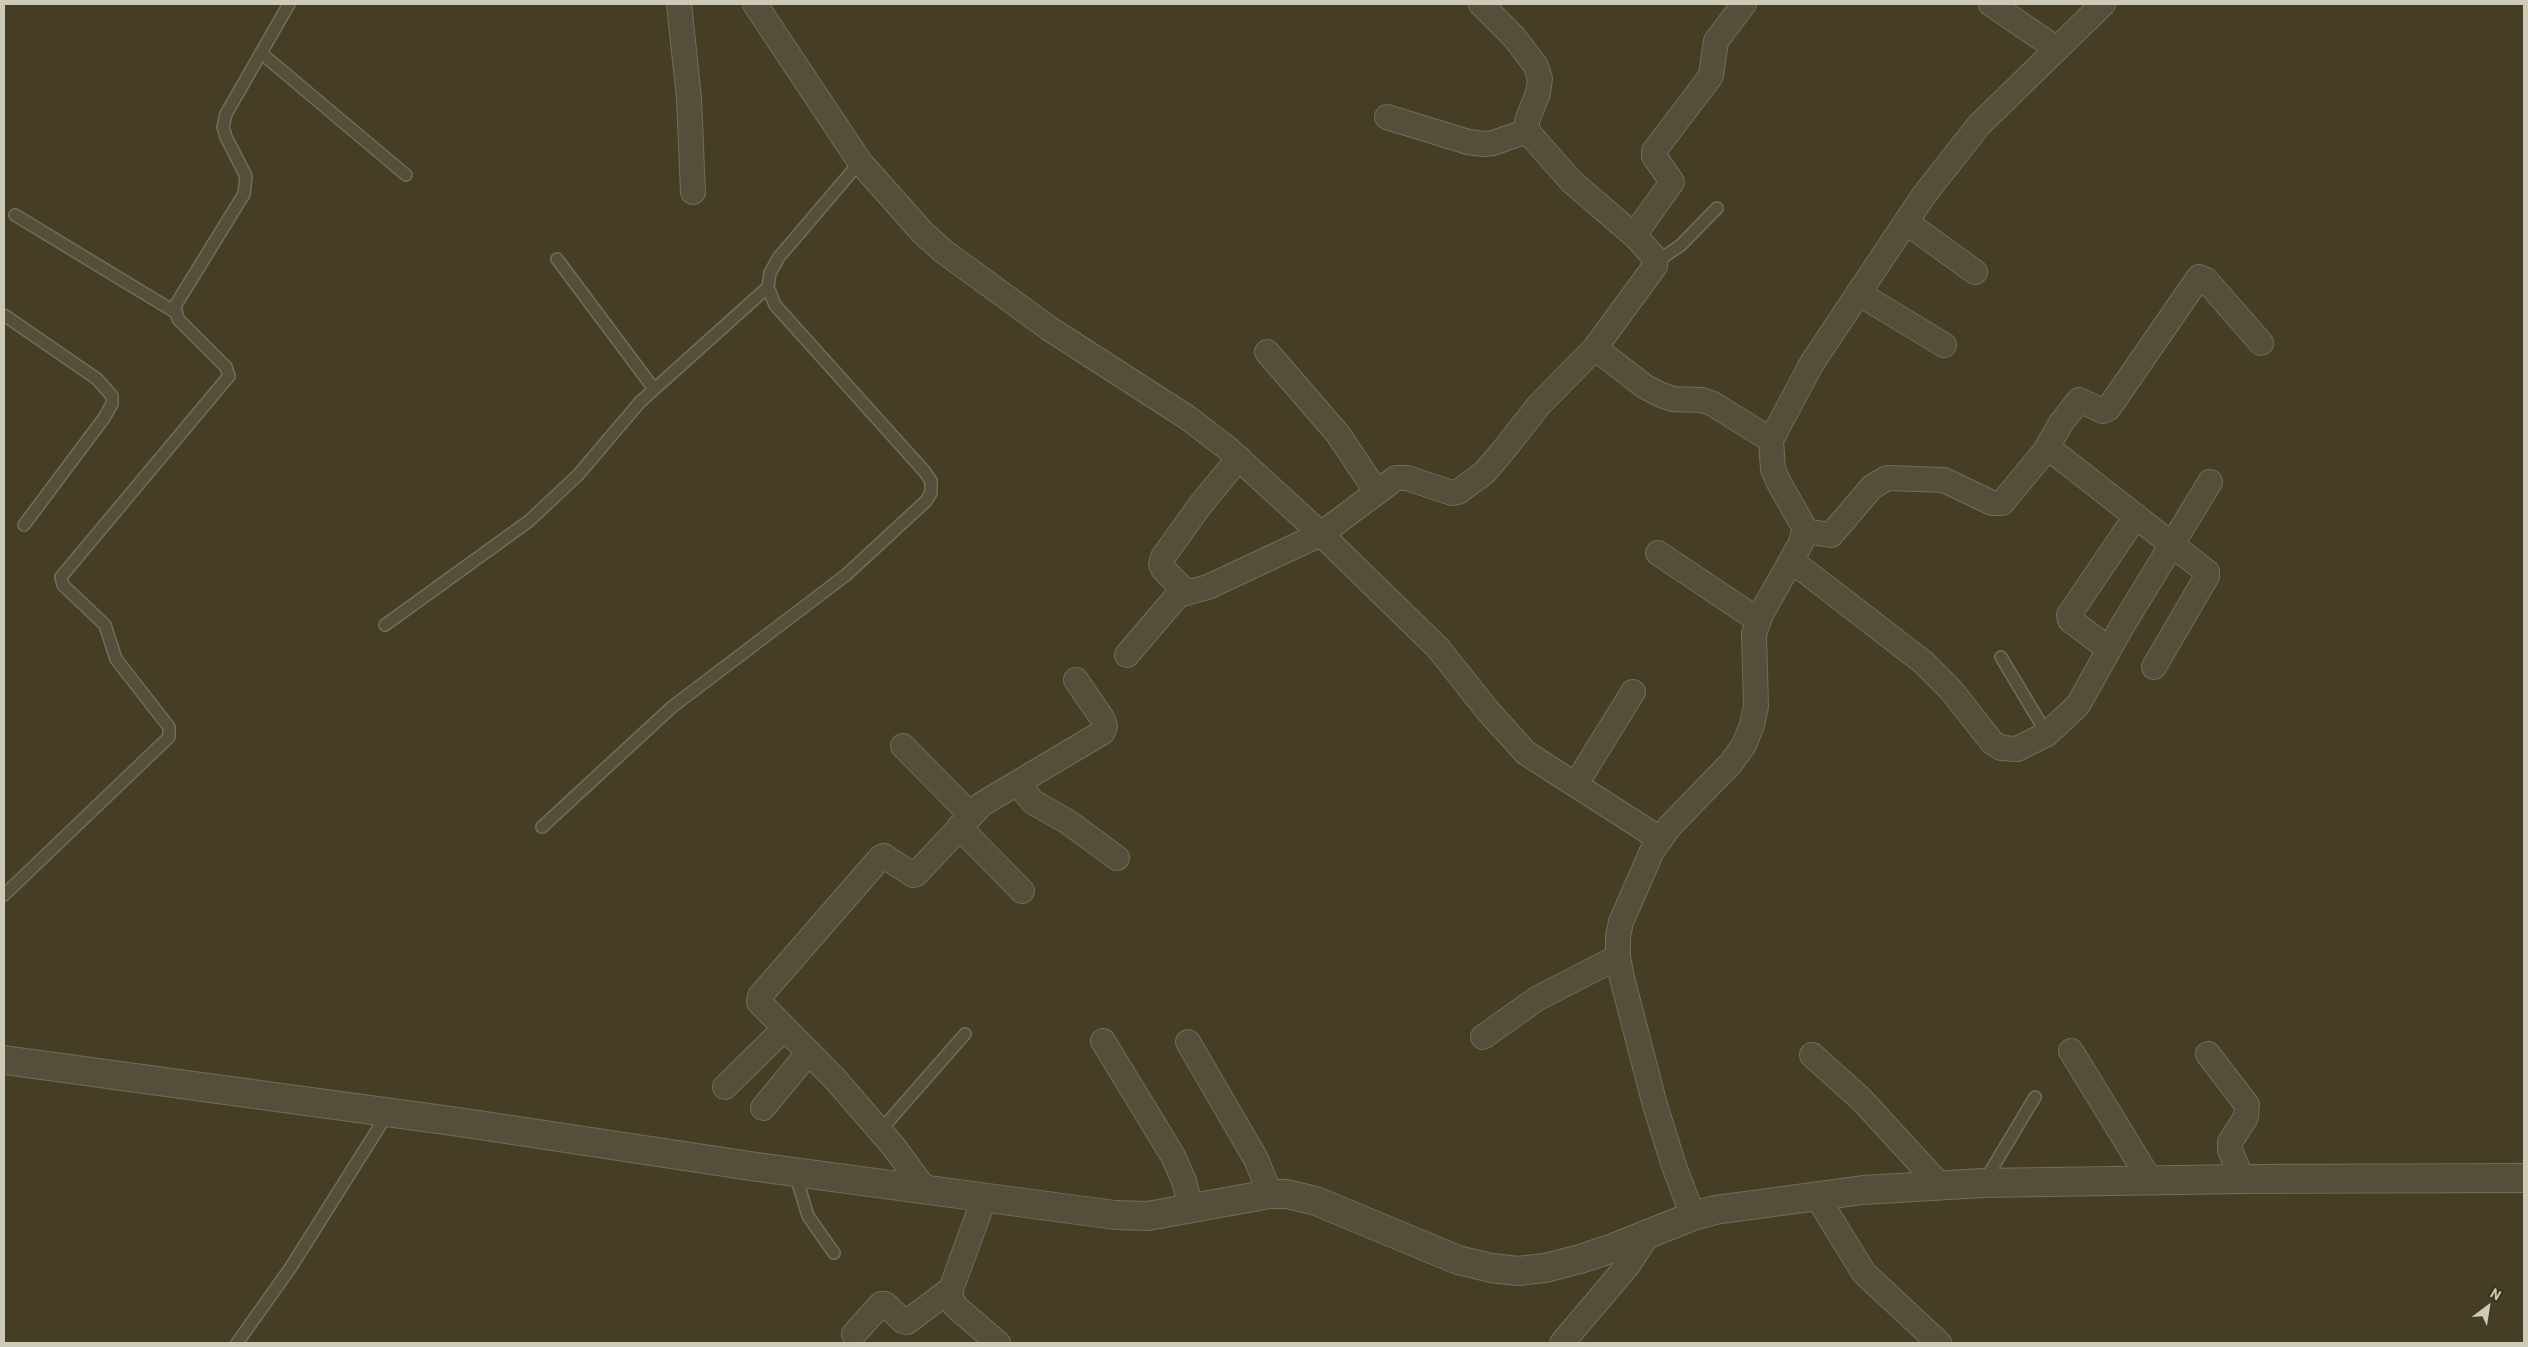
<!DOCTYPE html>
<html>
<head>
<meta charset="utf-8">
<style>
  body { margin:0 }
  #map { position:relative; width:2528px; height:1347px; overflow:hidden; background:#453e25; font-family:Barlow,sans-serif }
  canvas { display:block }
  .frame { position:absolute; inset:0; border:5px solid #cecab8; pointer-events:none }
  .north { position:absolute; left:2463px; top:1282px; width:50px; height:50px; -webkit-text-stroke:4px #3a341f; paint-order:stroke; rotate:31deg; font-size:14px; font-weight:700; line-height:20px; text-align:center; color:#cecab8 }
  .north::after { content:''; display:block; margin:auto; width:18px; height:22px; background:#cecab8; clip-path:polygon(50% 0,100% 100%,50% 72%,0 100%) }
</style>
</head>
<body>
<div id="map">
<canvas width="2528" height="1347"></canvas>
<div class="frame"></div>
<div class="north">N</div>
</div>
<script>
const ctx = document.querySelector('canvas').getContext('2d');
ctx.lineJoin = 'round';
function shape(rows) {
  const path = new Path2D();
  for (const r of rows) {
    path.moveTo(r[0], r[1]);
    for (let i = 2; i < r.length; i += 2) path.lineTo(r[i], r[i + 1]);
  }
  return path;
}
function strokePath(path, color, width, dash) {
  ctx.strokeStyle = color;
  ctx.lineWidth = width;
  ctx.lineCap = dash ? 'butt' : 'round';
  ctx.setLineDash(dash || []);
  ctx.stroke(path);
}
const service = shape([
  [261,53,406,175],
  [15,215,175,312],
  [557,259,654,389],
  [1656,262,1681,245,1717,208],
  [4,315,97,379,112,396,112,404,104,418,24,525],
  [385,625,529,521,578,475,640,402,768,287],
  [2001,657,2047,734],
  [542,827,672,707,846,575,926,501,931,493,931,481,925,472,775,305,768,287,770,273,779,257,860,162],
  [4,895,169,737,169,727,116,659,105,625,63,585,61,577,229,376,226,367,178,319,175,306,244,194,246,176,226,137,223,127,226,114,289,4],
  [880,1131,965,1034],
  [795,1173,808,1216,834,1253],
  [1984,1182,2035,1097],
  [237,1343,291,1267,388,1113]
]);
const minor = shape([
  [679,4,689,98,693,192],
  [755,4,860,162,923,233,943,251,1050,329,1188,418,1226,447,1321,534,1438,648,1488,711,1526,753,1660,839],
  [1481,4,1514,37,1536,66,1540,79,1538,93,1527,121,1527,131,1572,182,1636,237],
  [1991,4,2057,49],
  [1387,117,1468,142,1484,144,1493,143,1527,131],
  [1906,222,1975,272],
  [1858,293,1944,345],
  [1595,348,1644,386,1659,394,1672,399,1702,400,1713,404,1771,440],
  [1267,352,1338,434,1376,491],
  [2045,451,2061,423,2079,400,2103,411,2108,409,2199,277,2206,280,2261,343],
  [1804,531,1831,535,1872,487,1887,478,1944,480,1992,503,2002,503,2045,451,2051,450,2207,572,2207,576,2154,667],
  [1658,553,1758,620],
  [1792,561,1923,662,1951,690,1992,742,2001,748,2017,749,2047,734,2078,705,2121,628,2210,482],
  [1187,593,1163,569,1161,564,1163,557,1201,504,1239,458],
  [2109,649,2070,620,2069,615,2136,516],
  [1127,655,1178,595,1208,587,1321,534,1396,478,1407,478,1452,493,1458,492,1484,473,1502,452,1539,405,1595,348,1655,266,1655,258,1636,237,1637,231,1672,182,1654,156,1654,151,1708,80,1711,75,1716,41,1744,4],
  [903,746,970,814],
  [1017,783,1033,802,1068,822,1117,858],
  [1576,784,1633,692],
  [959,827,1022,891],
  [1483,1037,1538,998,1618,957],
  [1103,1041,1173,1156,1184,1181,1191,1208],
  [1188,1042,1256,1159,1270,1194],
  [2071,1051,2150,1180],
  [2208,1054,2247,1105,2246,1117,2230,1142,2230,1150,2242,1179],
  [1812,1055,1861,1099,1939,1184],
  [725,1087,785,1028],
  [763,1108,809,1052],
  [926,1191,894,1147,835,1079,759,1002,760,996,880,858,884,856,913,875,916,874,982,804,1103,732,1105,726,1102,718,1076,680],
  [1816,1195,1864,1273,1939,1343],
  [984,1199,951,1289,951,1299,956,1307,998,1343],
  [1693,1216,1674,1166,1655,1105,1622,978,1618,957,1618,936,1621,922,1652,851,1670,826,1731,763,1744,745,1752,725,1756,706,1754,634,1761,614,1801,543,1804,531,1803,525,1779,483,1773,469,1771,440,1812,363,1924,195,1979,125,2103,4],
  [854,1334,881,1304,885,1304,903,1321,907,1322,951,1289],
  [1562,1343,1628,1265,1649,1233]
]);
const tertiary = shape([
  [4,1060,459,1122,757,1167,1115,1215,1148,1216,1270,1194,1287,1194,1316,1201,1458,1260,1491,1268,1518,1271,1545,1268,1580,1259,1613,1248,1693,1216,1715,1210,1863,1190,1983,1183,2242,1179,2524,1178]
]);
strokePath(service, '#716d59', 14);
strokePath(minor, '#716d59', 26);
strokePath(tertiary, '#716d59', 30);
strokePath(service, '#544f3a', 11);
strokePath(minor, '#544f3a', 24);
strokePath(tertiary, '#544f3a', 28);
</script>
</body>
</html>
